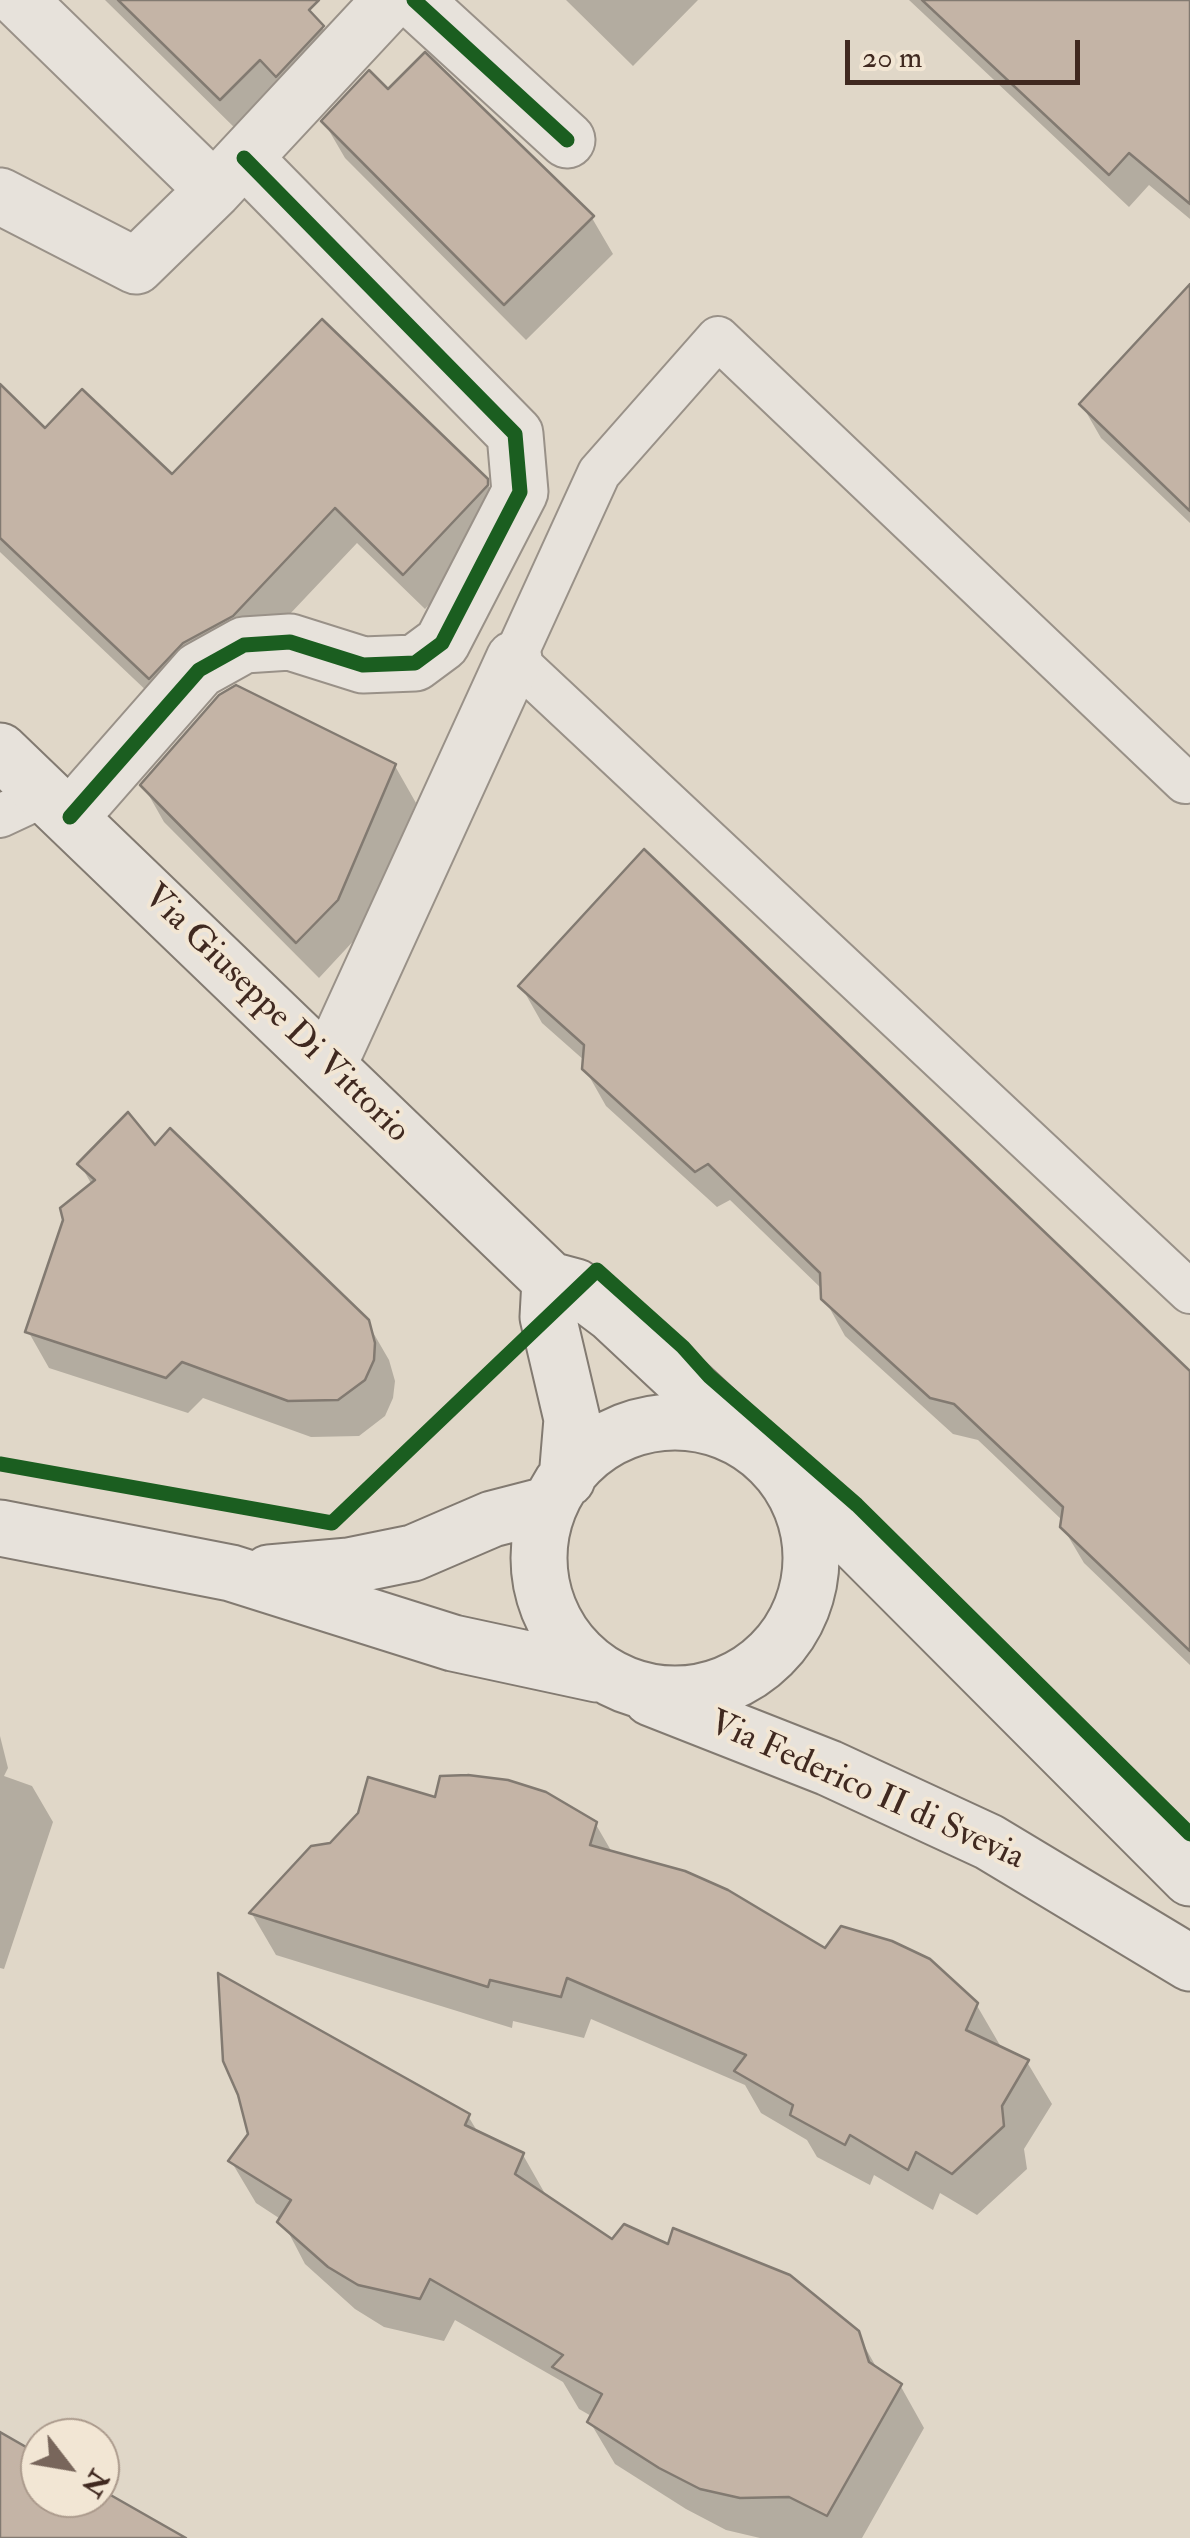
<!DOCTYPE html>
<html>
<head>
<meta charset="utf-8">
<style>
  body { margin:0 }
  #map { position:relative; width:1190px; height:2538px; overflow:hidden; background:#e0d7c8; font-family:"IM FELL Double Pica",serif }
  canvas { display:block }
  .north { position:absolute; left:20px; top:2418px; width:100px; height:100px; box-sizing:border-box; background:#f2e6d4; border:2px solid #ab9a8c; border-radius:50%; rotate:121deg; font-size:28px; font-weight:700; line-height:40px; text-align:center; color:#402920 }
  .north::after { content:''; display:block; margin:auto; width:35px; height:45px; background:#78665b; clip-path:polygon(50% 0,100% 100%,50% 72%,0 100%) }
  .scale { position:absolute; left:845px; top:40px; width:235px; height:45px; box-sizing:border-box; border:5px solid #402920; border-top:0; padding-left:12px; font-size:30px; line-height:35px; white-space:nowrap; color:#402920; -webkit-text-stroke:8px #f2e6d4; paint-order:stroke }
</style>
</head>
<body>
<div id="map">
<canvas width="1190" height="2538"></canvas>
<div class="north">N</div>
<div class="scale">20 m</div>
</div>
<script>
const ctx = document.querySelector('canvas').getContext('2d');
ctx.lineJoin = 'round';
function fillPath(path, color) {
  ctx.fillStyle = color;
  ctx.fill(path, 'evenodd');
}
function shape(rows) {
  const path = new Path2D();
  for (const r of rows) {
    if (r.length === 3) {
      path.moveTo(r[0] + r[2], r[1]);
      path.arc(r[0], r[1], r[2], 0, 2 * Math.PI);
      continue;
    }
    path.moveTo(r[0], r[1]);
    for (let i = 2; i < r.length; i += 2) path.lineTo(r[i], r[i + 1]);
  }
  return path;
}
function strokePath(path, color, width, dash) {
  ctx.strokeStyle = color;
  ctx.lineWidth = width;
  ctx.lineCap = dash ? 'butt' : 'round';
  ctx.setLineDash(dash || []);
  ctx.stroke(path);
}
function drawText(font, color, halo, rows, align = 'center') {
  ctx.font = font + ' "IM FELL Double Pica",serif';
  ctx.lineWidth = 8;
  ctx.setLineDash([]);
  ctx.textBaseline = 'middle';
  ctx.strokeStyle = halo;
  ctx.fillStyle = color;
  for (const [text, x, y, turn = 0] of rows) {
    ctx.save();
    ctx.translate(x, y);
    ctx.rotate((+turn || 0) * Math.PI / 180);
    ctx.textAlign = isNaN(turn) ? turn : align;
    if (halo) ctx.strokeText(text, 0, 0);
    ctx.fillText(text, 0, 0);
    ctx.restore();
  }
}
const shadow = shape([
  [105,0,295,0,322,27,343,63,242,135],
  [566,0,698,0,633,66],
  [909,0,1189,0,1190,219,1149,185,1129,207],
  [425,56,592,218,613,254,526,340,345,158,324,122,388,92],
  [1190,288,1190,523,1101,438,1082,405],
  [0,387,45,432,172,477,486,481,508,523,425,609,357,543,254,652,171,714,0,552],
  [395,766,416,803,358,936,319,978,164,822,143,785],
  [521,986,1190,1374,1190,1665,1084,1563,1062,1526,1063,1521,978,1440,953,1434,845,1336,824,1298,823,1290,730,1200,717,1207,606,1106,585,1069,585,1061,542,1023],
  [155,1148,367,1322,389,1360,395,1381,393,1398,385,1416,359,1436,311,1437,203,1398,188,1413,49,1368,28,1331,92,1185,80,1164],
  [0,1736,8,1768,4,1776,32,1786,53,1822,4,1969,0,1968],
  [437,1800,595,1823,613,1854,825,1951,976,2004,1001,2047,1027,2062,1052,2104,1024,2149,1027,2169,977,2215,940,2193,933,2210,874,2175,870,2185,817,2157,807,2140,761,2113,745,2085,591,2019,584,2038,513,2021,512,2028,276,1955,252,1914,332,1845],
  [468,2116,479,2134,523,2155,548,2199,612,2242,857,2333,879,2372,900,2385,924,2428,862,2538,760,2538,726,2530,686,2509,615,2464,590,2422,593,2417,579,2409,563,2382,455,2320,444,2341,384,2327,355,2309,305,2264,282,2220,256,2203,231,2161]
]);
const building = shape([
  [118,0,319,0,309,10,324,26,276,77,260,60,220,100,118,0],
  [922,0,1190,0,1190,204,1129,153,1109,175,922,0],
  [425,52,594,216,504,305,321,121,369,70,388,89,425,52],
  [1190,284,1190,511,1079,404,1190,284],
  [322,319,488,479,488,485,403,575,335,508,233,616,183,643,149,679,0,538,0,384,45,428,82,389,172,474,322,319],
  [236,685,396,764,338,900,296,943,140,785,219,695,236,685],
  [644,849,1190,1371,1190,1651,1060,1527,1063,1507,1007,1454,954,1404,930,1398,821,1299,820,1273,708,1164,695,1172,582,1069,584,1045,518,986,644,849],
  [128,1112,155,1145,170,1128,369,1320,375,1343,374,1360,365,1380,338,1400,288,1401,182,1362,166,1378,25,1332,63,1220,60,1208,95,1180,77,1164,128,1112],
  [468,1775,508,1780,546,1792,597,1822,590,1845,685,1871,728,1890,825,1948,841,1926,892,1941,930,1959,978,2003,966,2030,1029,2060,1002,2106,1004,2126,952,2174,916,2152,908,2170,850,2135,845,2145,790,2115,793,2105,734,2071,746,2055,567,1978,561,1997,490,1980,488,1987,249,1913,311,1846,330,1843,358,1813,368,1777,435,1797,440,1776,468,1775],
  [218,1973,470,2114,465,2125,524,2153,515,2174,612,2239,624,2224,668,2244,673,2228,790,2275,859,2331,869,2362,902,2384,827,2516,789,2497,740,2498,700,2489,659,2468,587,2422,602,2394,552,2367,563,2355,430,2279,420,2299,358,2285,328,2267,277,2222,291,2200,228,2161,248,2134,238,2095,223,2061,218,1973],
  [0,2432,40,2455,40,2498,100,2498,100,2489,186,2538,0,2538,0,2432]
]);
const service = shape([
  [1185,782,718,338,599,473,514,659,1190,1292],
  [0,816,45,795]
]);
const minor = shape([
  [19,0,214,190],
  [414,0,567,140],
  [0,196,136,266,214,190,391,0],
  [70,817,199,670,244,645,290,642,363,665,415,663,442,643,520,492,515,434,244,158],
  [328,1066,514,659]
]);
const secondary = shape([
  [0,751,550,1280,576,1287,612,1314,735,1429],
  [550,1280,548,1317,572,1419,567,1479],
  [675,1558,136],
  [800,1487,1190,1878],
  [0,1528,231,1573,453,1643,597,1674],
  [269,1573,349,1566,413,1553,492,1519,550,1504],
  [651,1698,829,1768,989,1842,1190,1963]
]);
const cycleway = shape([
  [414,0,567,140],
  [70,817,199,670,244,645,290,642,363,665,415,663,442,643,520,492,515,434,244,158],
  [0,1464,332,1523,597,1270,683,1347,709,1376,857,1505,1190,1834]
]);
const streetNames = [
  ["Via Giuseppe Di Vittorio",275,1015,44],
  ["Via Federico II di Svevia",866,1792,24]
];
fillPath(shadow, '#0003');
fillPath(building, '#c4b4a6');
strokePath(building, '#827a71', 2.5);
strokePath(service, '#999188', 46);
strokePath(minor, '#999188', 59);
strokePath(secondary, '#827a71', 59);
strokePath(service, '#e7e2db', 42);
strokePath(minor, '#e7e2db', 55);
strokePath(secondary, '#e7e2db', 55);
strokePath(cycleway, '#1b5e20', 15);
drawText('35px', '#402920', '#f2e6d4', streetNames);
</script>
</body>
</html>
